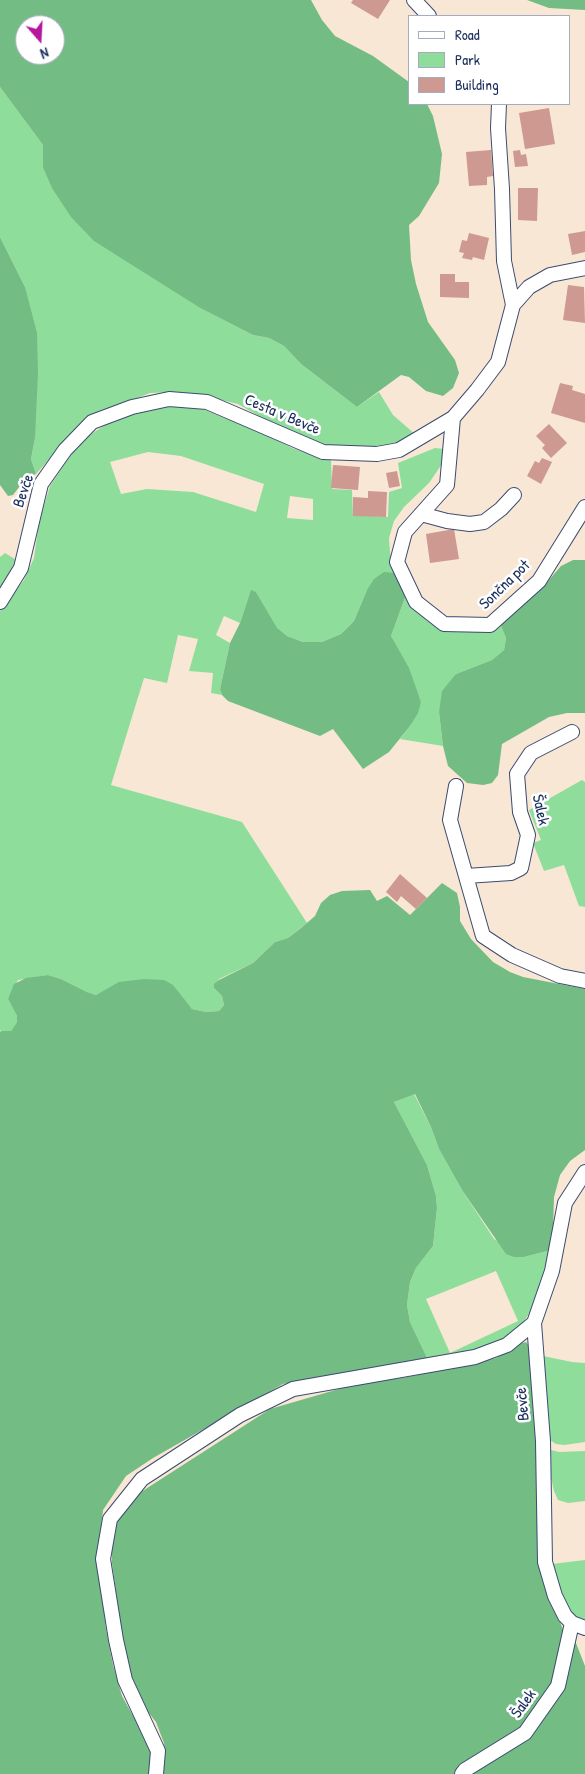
<!DOCTYPE html>
<html>
<head>
<meta charset="utf-8">
<style>
  body { margin:0 }
  #map { position:relative; width:585px; height:1774px; overflow:hidden; background:#f8e7d4; font-family:"Patrick Hand",sans-serif }
  canvas { display:block }
  .legend { position:absolute; left:408px; top:15px; width:162px; height:90px; box-sizing:border-box; background:#fff; border:1px solid #a4acbf; margin:0; padding:6px 9px; list-style:none; font-size:15px; color:#1b2f5e }
  .legend li { display:flex; align-items:center; gap:10px; height:25px }
  .legend b { width:25px; border:1px solid #a4acbf }
  .north { position:absolute; left:15px; top:15px; width:50px; height:50px; box-sizing:border-box; background:#fff; border:1px solid #a4acbf; border-radius:50%; rotate:161deg; font-size:14px; font-weight:700; line-height:20px; text-align:center; color:#1b2f5e }
  .north::after { content:''; display:block; margin:auto; width:18px; height:22px; background:#b5179e; clip-path:polygon(50% 0,100% 100%,50% 72%,0 100%) }
</style>
</head>
<body>
<div id="map">
<canvas width="585" height="1774"></canvas>
<ul class="legend">
<li><b style="height:6px;background:#fff"></b>Road</li>
<li><b style="height:14px;background:#8fdd9b"></b>Park</li>
<li><b style="height:14px;background:#cd9990"></b>Building</li>
</ul>
<div class="north">N</div>
</div>
<script>
const ctx = document.querySelector('canvas').getContext('2d');
ctx.lineJoin = 'round';
function fillPath(path, color) {
  ctx.fillStyle = color;
  ctx.fill(path, 'evenodd');
}
function shape(rows) {
  const path = new Path2D();
  for (const r of rows) {
    path.moveTo(r[0], r[1]);
    for (let i = 2; i < r.length; i += 2) path.lineTo(r[i], r[i + 1]);
  }
  return path;
}
function strokePath(path, color, width, dash) {
  ctx.strokeStyle = color;
  ctx.lineWidth = width;
  ctx.lineCap = dash ? 'butt' : 'round';
  ctx.setLineDash(dash || []);
  ctx.stroke(path);
}
function drawText(font, color, halo, rows, align = 'center') {
  ctx.font = font + ' "Patrick Hand",sans-serif';
  ctx.lineWidth = 5;
  ctx.setLineDash([]);
  ctx.textBaseline = 'middle';
  ctx.strokeStyle = halo;
  ctx.fillStyle = color;
  for (const [text, x, y, turn = 0] of rows) {
    ctx.save();
    ctx.translate(x, y);
    ctx.rotate((+turn || 0) * Math.PI / 180);
    ctx.textAlign = isNaN(turn) ? turn : align;
    if (halo) ctx.strokeText(text, 0, 0);
    ctx.fillText(text, 0, 0);
    ctx.restore();
  }
}
const green = shape([
  [0,87,43,145,43,167,202,309,253,335,269,338,284,346,301,364,357,407,379,392,393,415,416,435,396,445,364,449,321,446,294,436,238,404,204,396,175,392,150,393,111,408,73,432,36,474,31,459,35,438,25,287,0,237],
  [178,406,205,410,224,418,260,431,292,448,316,456,331,457,332,489,352,490,353,515,388,517,389,492,402,488,398,463,435,448,444,449,446,458,429,483,404,507,394,521,389,538,390,553,396,573,367,590,354,621,341,634,322,642,303,642,287,636,276,628,256,592,251,591,240,623,224,616,216,635,230,643,220,689,222,695,211,693,213,673,189,671,198,639,178,635,167,683,144,678,111,785,242,822,307,923,288,938,275,942,253,963,219,979,214,988,222,996,224,1005,219,1011,206,1012,192,1009,183,999,102,992,96,995,87,992,61,979,48,975,18,980,8,999,17,1016,17,1022,11,1031,1,1031,0,1030,0,611,24,580,34,558,39,522,50,486,76,447,88,436,113,420,145,409],
  [148,452,181,456,264,484,256,512,193,492,147,489,121,494,110,462],
  [290,496,313,499,313,520,287,518],
  [5,553,18,561,0,591,0,557],
  [407,592,446,618,489,619,497,616,506,638,504,650,492,660,456,674,439,712,443,746,400,739,410,726,421,702,391,636],
  [582,780,585,782,585,907,579,906,564,865,544,871,533,843,541,840,529,810],
  [414,1094,431,1127,439,1149,462,1190,494,1239,524,1257,551,1250,547,1269,531,1310,522,1325,495,1345,429,1362,410,1322,407,1305,410,1282,416,1268,433,1246,437,1208,436,1196,427,1165,394,1102],
  [496,1271,518,1321,450,1353,426,1299],
  [543,1356,572,1362,585,1363,585,1442,564,1445,556,1444,548,1439],
  [551,1450,559,1452,585,1451,585,1501,568,1503,558,1500,554,1491,551,1477],
  [585,1560,585,1623,574,1619,566,1605,559,1590,552,1564]
]);
const forest = shape([
  [0,0,311,0,322,20,335,36,373,56,409,82,409,104,427,104,433,116,442,154,439,183,419,216,409,225,411,260,416,284,428,322,455,360,459,373,453,388,443,396,426,391,409,377,401,375,357,407,301,364,284,346,269,338,253,335,202,309,94,241,71,217,52,188,43,167,43,145,0,87],
  [25,25,55,25,55,55,25,55],
  [527,0,585,0,585,10,549,8],
  [0,237,25,287,37,333,38,372,35,438,31,459,36,474,26,478,13,495,8,496,0,485],
  [573,560,585,560,585,713,567,713,549,717,502,744,498,775,492,783,483,785,467,783,448,766,443,746,439,712,442,691,456,674,492,660,504,650,506,638,497,616,525,602,548,581,561,566],
  [384,572,396,573,407,592,391,636,409,668,421,702,418,713,410,726,389,752,363,769,333,729,320,736,228,701,222,695,220,689,230,643,240,623,251,590,256,592,277,628,287,636,303,642,322,642,341,634,354,621,367,590,374,579],
  [442,883,457,893,460,907,460,921,471,939,493,962,510,972,523,977,585,989,585,1150,570,1161,560,1175,554,1197,553,1230,551,1250,524,1257,514,1257,506,1254,462,1190,439,1149,431,1127,415,1094,394,1102,427,1165,436,1196,437,1208,433,1246,416,1268,410,1282,407,1305,410,1322,429,1362,359,1370,283,1384,153,1458,126,1476,103,1510,98,1554,106,1629,113,1665,122,1696,132,1714,144,1730,153,1759,149,1774,0,1774,0,1032,1,1031,11,1031,17,1022,17,1016,8,999,14,984,26,978,48,975,61,979,87,992,96,995,119,982,144,979,164,980,173,985,192,1009,206,1012,219,1011,224,1005,222,996,214,988,214,984,219,980,253,963,275,942,288,938,301,928,315,916,321,903,330,895,342,891,370,890,377,901,387,896,410,915],
  [526,1342,530,1347,541,1502,537,1559,550,1599,566,1636,576,1643,585,1666,585,1774,162,1774,165,1756,164,1743,156,1722,137,1698,127,1673,112,1563,112,1544,117,1516,141,1492,270,1409,363,1382,402,1378,470,1365,496,1358,518,1344]
]);
const building = shape([
  [353,0,390,0,378,19,351,3],
  [549,108,555,144,525,149,519,113],
  [491,150,493,176,487,177,487,185,469,186,466,152],
  [520,150,521,155,526,154,528,166,515,167,513,151],
  [518,188,538,188,537,221,518,220],
  [585,231,585,252,572,255,568,234],
  [469,233,489,238,484,260,473,257,472,260,462,258,464,253,459,252,462,240,467,241],
  [440,274,455,274,455,282,469,282,469,298,440,297],
  [568,285,584,287,585,323,563,320],
  [560,383,573,386,572,390,585,394,585,423,551,413],
  [549,424,567,443,551,458,542,448,545,445,536,436],
  [542,458,552,462,541,484,527,476,535,461,539,463],
  [333,465,360,467,358,490,331,488],
  [397,471,400,486,389,488,386,473],
  [368,491,387,492,386,517,353,516,353,497,368,498],
  [454,529,459,559,430,563,426,534],
  [400,874,427,898,416,909,401,896,397,902,386,892]
]);
const street = shape([
  [414,0,429,16],
  [499,104,498,128,502,189,504,261,513,305],
  [453,418,447,485,405,532,397,562,416,602,444,624,490,625,539,581,585,507],
  [421,514,447,521,470,524,484,522,501,509,514,495],
  [0,602,21,568,41,484,65,450,92,422,132,407,169,399,207,402,323,452,377,454,399,450,453,418,477,390,498,362,513,305,529,287,550,275,585,268],
  [456,786,450,820,483,936,512,955,560,976,585,981],
  [466,876,511,873,521,868,528,835,520,812,517,774,531,753,572,732],
  [585,1172,565,1203,552,1271,534,1323,543,1441,545,1562,555,1596,565,1616,572,1623,585,1628],
  [156,1774,158,1751,125,1680,116,1640,103,1559,110,1519,142,1479,240,1415,293,1389,475,1357,507,1345,534,1323],
  [462,1774,465,1770,525,1733,558,1686,572,1623]
]);
const streetNames = [
  ["Cesta v Bevče",282,415,23],
  ["Bevče",24,491,-71],
  ["Sončna pot",505,585,-44],
  ["Šalek",540,810,78],
  ["Bevče",523,1404,-95],
  ["Šalek",524,1704,-54]
];
fillPath(green, '#8fdd9b');
fillPath(forest, '#73bc83');
fillPath(building, '#cd9990');
strokePath(street, '#3c4b70', 16);
strokePath(street, '#fff', 14);
drawText('16px', '#1b2f5e', '#fff', streetNames);
</script>
</body>
</html>
